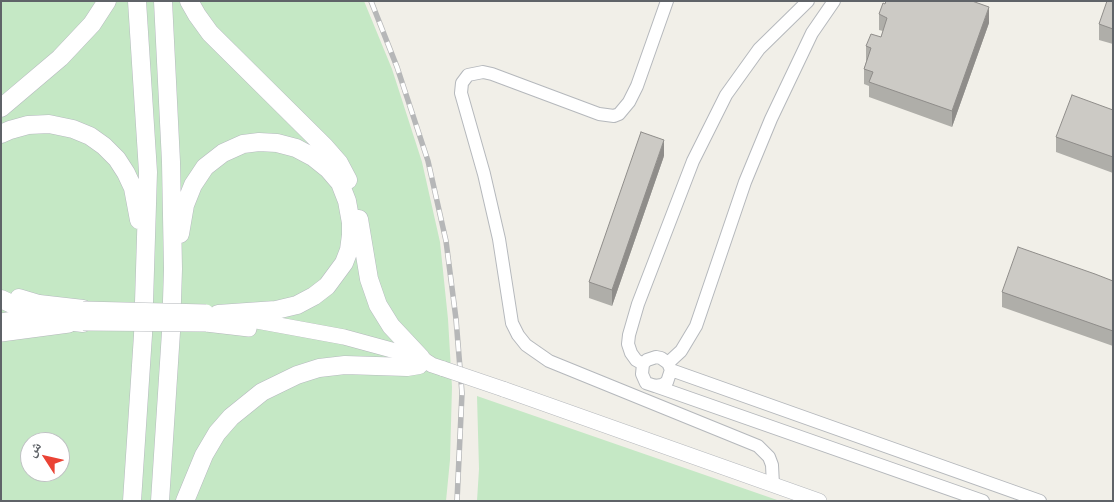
<!DOCTYPE html>
<html>
<head>
<meta charset="utf-8">
<style>
  body { margin:0 }
  #map { position:relative; width:1114px; height:502px; overflow:hidden; background:#f1efe8; font-family:"Space Grotesk","Noto Naskh Arabic",sans-serif }
  canvas { display:block }
  .frame { position:absolute; inset:0; border:2px solid #5f6368; pointer-events:none }
  .north { position:absolute; left:20px; top:432px; width:50px; height:50px; box-sizing:border-box; background:#fff; border:1px solid #bfc1c3; border-radius:50%; rotate:305deg; font-size:14px; font-weight:700; line-height:20px; text-align:center; color:#5f6368 }
  .north::after { content:''; display:block; margin:auto; width:18px; height:22px; background:#ea4335; clip-path:polygon(50% 0,100% 100%,50% 72%,0 100%) }
</style>
</head>
<body>
<div id="map">
<canvas width="1114" height="502"></canvas>
<div class="frame"></div>
<div class="north">ش</div>
</div>
<script>
const ctx = document.querySelector('canvas').getContext('2d');
ctx.lineJoin = 'round';
function fillPath(path, color) {
  ctx.fillStyle = color;
  ctx.fill(path, 'evenodd');
}
function shape(rows) {
  const path = new Path2D();
  for (const r of rows) {
    path.moveTo(r[0], r[1]);
    for (let i = 2; i < r.length; i += 2) path.lineTo(r[i], r[i + 1]);
  }
  return path;
}
function strokePath(path, color, width, dash) {
  ctx.strokeStyle = color;
  ctx.lineWidth = width;
  ctx.lineCap = dash ? 'butt' : 'round';
  ctx.setLineDash(dash || []);
  ctx.stroke(path);
}
const green = shape([
  [1,1,364,1,392,69,422,162,440,242,448,319,452,387,450,460,446,501,1,501],
  [30,442,60,442,60,472,30,472],
  [477,396,780,501,477,501,479,469]
]);
const minor = shape([
  [667,1,637,86,629,102,619,114,614,116,599,114,492,74,483,72,468,75,462,83,461,93,484,174,499,239,512,323,518,335,526,345,549,361,758,446,769,457,772,465,773,485],
  [668,363,681,351,696,326,745,182,771,119,812,33,834,1],
  [643,364,636,360,631,353,628,344,629,335,638,304,693,161,726,95,759,49,808,1],
  [671,370,667,382,662,385,655,386,646,383,642,374,643,364,647,360,656,357,661,358,668,363,671,370,1040,501],
  [655,386,983,501]
]);
const tertiary = shape([
  [235,317,344,337,421,358,432,365,444,369],
  [1,321,39,315],
  [206,324,249,329],
  [1,334,69,325],
  [503,389,819,501]
]);
const secondary = shape([
  [189,1,197,15,210,33,325,147,339,163,348,180],
  [1,108,60,58,92,24,107,1],
  [1,134,10,130,28,125,49,124,73,129,90,136,104,146,117,159,126,173,133,188,139,220],
  [359,219,369,279,378,305,391,326,421,358],
  [180,234,185,205,193,185,205,167,223,153,243,144,259,142,277,143,296,148,313,157,328,169,340,183,347,201,351,223,351,235,349,250,344,263,327,286,314,296,297,305,276,310,218,314],
  [19,298,39,304,83,309],
  [1,299,35,315,51,319,83,323],
  [132,501,143,335,148,172,137,1],
  [160,501,171,332,173,269,171,162,163,1],
  [185,501,204,455,217,433,231,417,262,392,297,375,319,368,345,365,407,367,419,365]
]);
const rail = shape([
  [371,1,397,67,428,161,446,241,456,319,462,393,457,501]
]);
const tertiaryBridge = shape([
  [83,309,206,312],
  [83,323,206,324],
  [444,369,503,389]
]);
const wall = shape([
  [1113,1,1113,44,1099,40,1099,24],
  [879,14,989,23,952,127,869,97,869,86,864,84,864,69,866,62,866,46,881,37,883,31,879,30],
  [1113,110,1113,173,1056,152,1056,137],
  [664,156,612,306,589,298,589,282],
  [1113,281,1113,346,1002,307,1002,292]
]);
const shadedWall = shape([
  [989,7,989,23,952,127,952,111],
  [664,140,664,156,612,306,612,290]
]);
const building = shape([
  [886,1,972,1,989,7,952,111,869,82,873,72,864,69,871,48,866,46,871,34,881,37,887,18,879,14,883,3,885,4,886,1],
  [1107,1,1113,1,1113,29,1099,24,1107,1],
  [1072,95,1113,110,1113,157,1056,137,1072,95],
  [641,132,664,140,612,290,589,282,641,132],
  [1018,247,1095,274,1113,281,1113,331,1002,292,1018,247]
]);
fillPath(green, '#c5e8c5');
strokePath(minor, '#b5b8bc', 14);
strokePath(tertiary, '#b5b8bc', 16);
strokePath(secondary, '#b6babf', 19);
strokePath(minor, '#fff', 12);
strokePath(tertiary, '#fff', 15);
strokePath(secondary, '#fff', 18);
strokePath(rail, '#b6b7b8', 5.5);
strokePath(rail, '#fff', 4, [11]);
strokePath(tertiaryBridge, '#b5b8bc', 16, []);
strokePath(tertiaryBridge, '#fff', 15);
fillPath(wall, '#afaea9');
fillPath(shadedWall, '#8f8d8a');
fillPath(building, '#cccac5');
strokePath(building, '#8f8d8a', 1);
</script>
</body>
</html>
